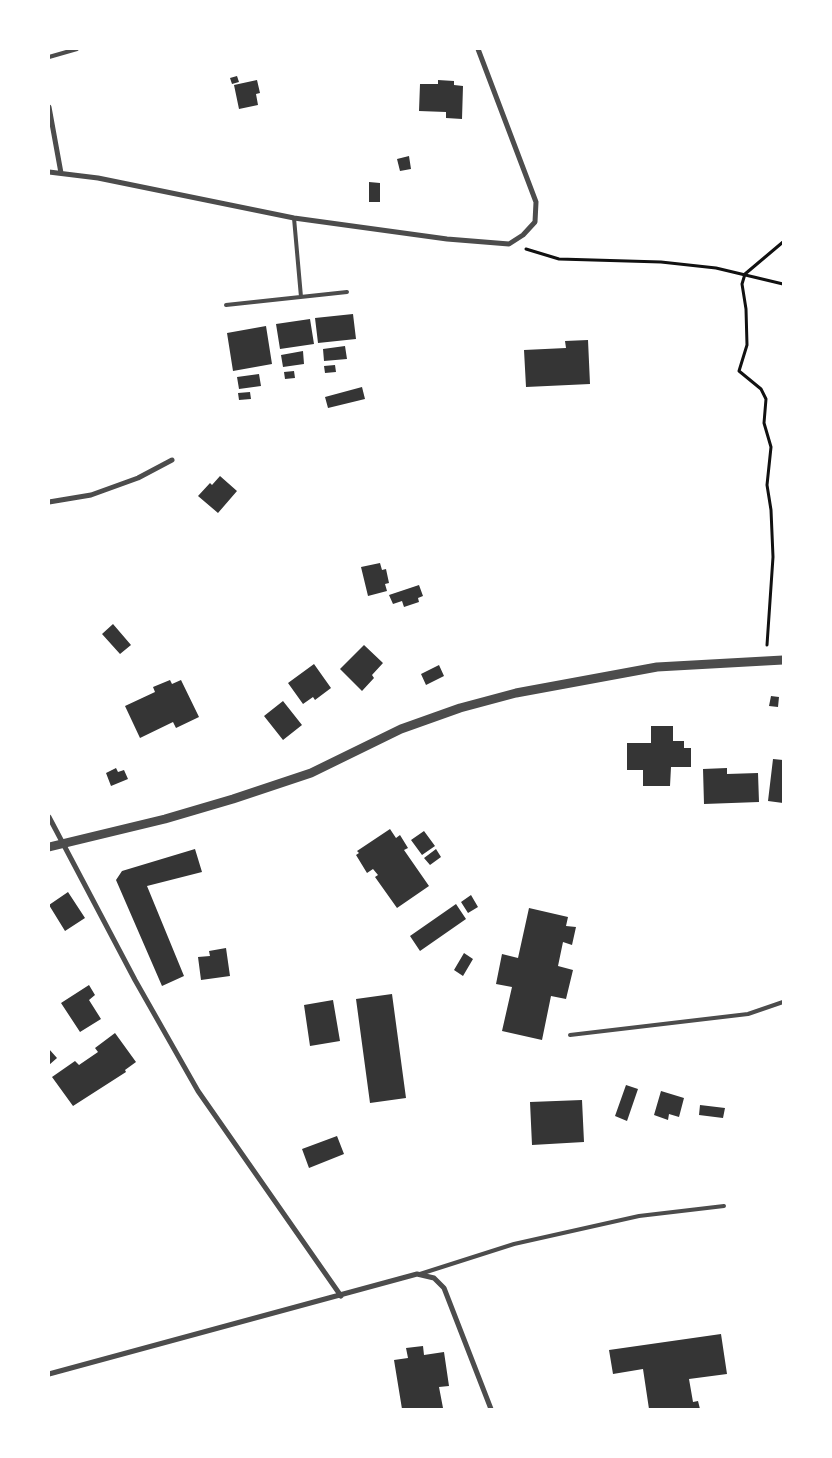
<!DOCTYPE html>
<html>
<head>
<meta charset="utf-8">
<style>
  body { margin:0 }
  #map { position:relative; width:832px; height:1458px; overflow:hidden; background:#fff; font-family:Overpass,sans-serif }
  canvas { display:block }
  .frame { position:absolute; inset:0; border:50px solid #fff; pointer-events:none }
</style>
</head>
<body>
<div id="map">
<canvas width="832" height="1458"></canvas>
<div class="frame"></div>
</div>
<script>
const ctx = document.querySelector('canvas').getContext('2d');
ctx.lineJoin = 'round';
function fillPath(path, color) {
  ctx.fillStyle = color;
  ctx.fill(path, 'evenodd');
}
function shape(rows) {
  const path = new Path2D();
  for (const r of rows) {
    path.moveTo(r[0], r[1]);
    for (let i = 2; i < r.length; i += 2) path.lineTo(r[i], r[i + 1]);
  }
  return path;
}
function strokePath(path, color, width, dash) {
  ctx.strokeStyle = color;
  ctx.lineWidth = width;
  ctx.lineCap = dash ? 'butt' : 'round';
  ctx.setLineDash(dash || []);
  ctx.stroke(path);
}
const building = shape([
  [237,76,239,82,232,84,230,78],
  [257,80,260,93,256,94,258,105,239,109,234,85],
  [438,80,454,81,454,85,463,86,462,119,446,118,446,112,419,111,420,84,438,84],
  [409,156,411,169,400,171,397,159],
  [369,182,380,183,380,202,369,202],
  [353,314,356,339,318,343,315,318],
  [310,319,314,344,280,349,276,324],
  [266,326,272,364,233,371,227,333],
  [588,340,590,384,526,387,524,350,566,348,565,341],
  [345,346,347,359,324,361,323,349],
  [303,351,304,364,283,367,281,355],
  [335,365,336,372,325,373,324,366],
  [294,371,295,378,285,379,284,372],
  [259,374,261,386,239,389,237,377],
  [362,387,365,399,328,408,325,397],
  [250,392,251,399,239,400,238,393],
  [220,476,237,491,218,513,198,496,210,483,212,485],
  [380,563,382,570,386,569,389,583,385,584,387,591,368,596,361,567],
  [419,585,423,596,418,598,419,602,404,607,402,601,393,604,389,595],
  [113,624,131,645,120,654,102,634],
  [364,645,383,663,372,675,374,678,362,691,340,669],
  [314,664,331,688,315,700,313,697,303,704,288,683],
  [439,665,444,676,426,685,421,674],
  [170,680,172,684,181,680,199,717,176,728,173,722,140,738,125,706,155,692,153,687],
  [771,696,779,697,778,707,769,706],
  [283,701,302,725,283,740,264,716],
  [651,726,673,726,673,741,684,741,684,748,691,748,691,767,671,767,670,786,643,786,643,770,627,770,627,743,651,743],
  [773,759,783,760,783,803,768,801],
  [116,768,118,772,124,770,128,779,111,786,106,773],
  [727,768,727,774,758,773,759,802,704,804,703,769],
  [390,829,396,838,400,835,408,848,404,850,429,886,397,908,375,877,378,875,373,869,367,873,356,855,359,853,357,851],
  [424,831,435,846,422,855,411,840],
  [195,849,202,872,147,886,184,976,162,986,116,880,122,871],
  [436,849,441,857,430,865,424,858],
  [68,892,85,918,65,931,49,905],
  [471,895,478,907,468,913,461,902],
  [456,904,466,919,420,951,410,936],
  [529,908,568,917,566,926,576,927,572,945,563,942,558,966,573,970,566,999,551,996,542,1040,502,1031,512,987,496,984,502,954,518,958],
  [226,948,230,976,201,980,198,957,210,956,209,951],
  [464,953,473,959,463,976,454,970],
  [89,985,95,995,89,1000,101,1019,80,1032,61,1003],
  [392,994,406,1098,370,1103,356,999],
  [333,1000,340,1041,310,1046,304,1005],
  [115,1033,136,1062,125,1070,126,1072,73,1106,52,1077,75,1061,79,1065,98,1052,95,1048],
  [49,1049,57,1058,49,1065],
  [626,1085,638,1089,627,1121,615,1116],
  [661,1091,684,1098,679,1117,669,1114,668,1120,654,1115],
  [582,1100,584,1142,532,1145,530,1102],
  [700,1105,725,1108,723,1118,699,1115],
  [337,1136,344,1154,309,1168,302,1149],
  [721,1334,727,1374,689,1379,693,1402,698,1401,700,1409,649,1409,643,1369,613,1374,609,1350],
  [423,1346,424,1355,444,1352,449,1386,439,1387,443,1408,402,1409,394,1360,408,1358,406,1348]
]);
const path = shape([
  [526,249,559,259,661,262,716,268,783,284],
  [767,645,773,557,771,510,767,485,771,447,764,423,766,399,761,389,739,371,747,345,746,309,742,284,745,274,783,242]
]);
const service = shape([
  [49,57,77,49],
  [294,218,301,297],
  [226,305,347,292],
  [570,1035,748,1014,783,1002],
  [420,1274,514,1244,639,1216,724,1206]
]);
const minor = shape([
  [49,107,61,173],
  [49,172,98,178,294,218,447,239,509,244,523,235,535,222,536,202,478,49],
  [49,502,91,495,138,478,172,460],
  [49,817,135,980,198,1091,341,1296],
  [49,1374,417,1274,434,1278,444,1288,491,1409]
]);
const tertiary = shape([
  [49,847,165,819,233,799,311,773,401,729,460,708,516,693,657,667,783,660]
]);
fillPath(building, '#353535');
strokePath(path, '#111', 3);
strokePath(service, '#4c4c4c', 4);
strokePath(minor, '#4c4c4c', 5);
strokePath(tertiary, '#4c4c4c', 9);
</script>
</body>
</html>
